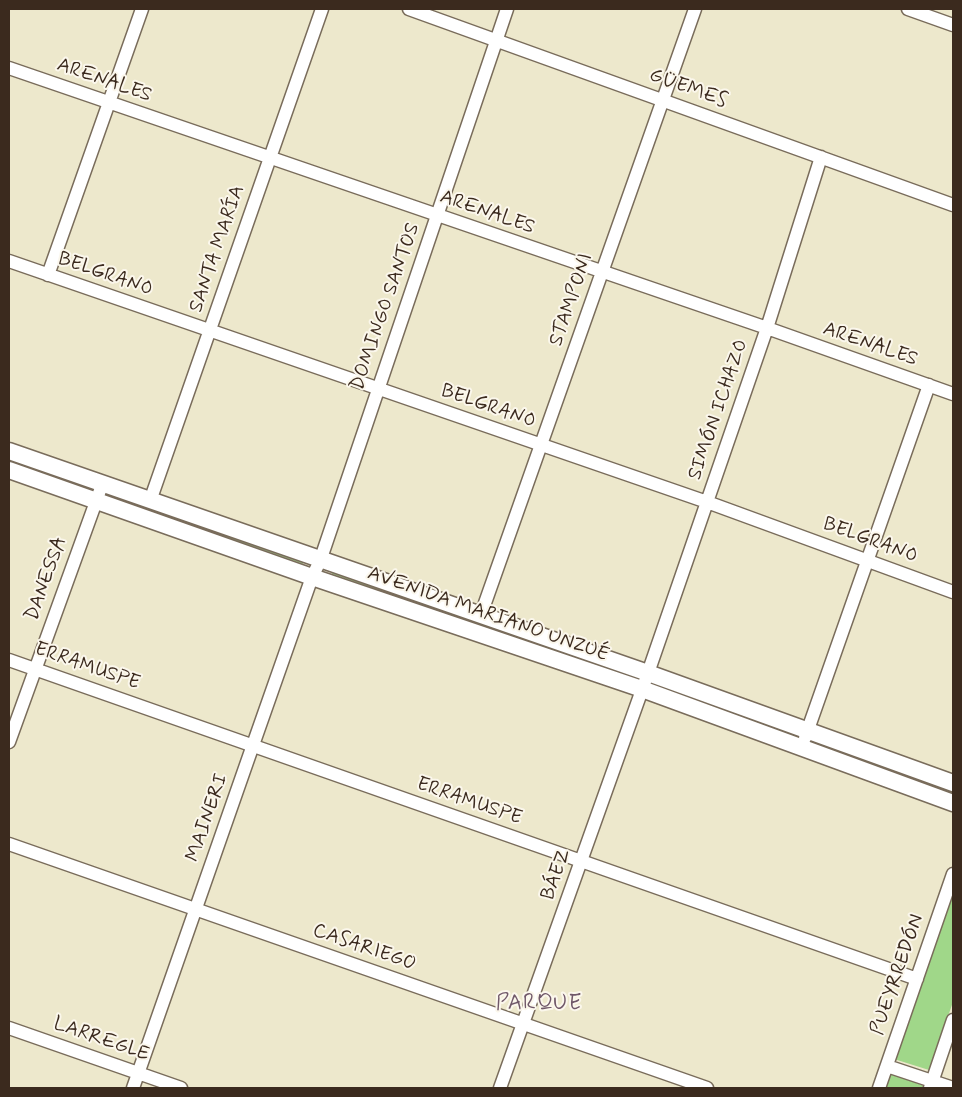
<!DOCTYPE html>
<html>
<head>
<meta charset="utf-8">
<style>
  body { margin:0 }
  #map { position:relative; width:962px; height:1097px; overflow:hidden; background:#ede8cc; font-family:Mynerve,sans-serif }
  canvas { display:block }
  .frame { position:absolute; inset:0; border:10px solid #3b2a1e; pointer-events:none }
</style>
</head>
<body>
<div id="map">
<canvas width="962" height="1097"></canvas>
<div class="frame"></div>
</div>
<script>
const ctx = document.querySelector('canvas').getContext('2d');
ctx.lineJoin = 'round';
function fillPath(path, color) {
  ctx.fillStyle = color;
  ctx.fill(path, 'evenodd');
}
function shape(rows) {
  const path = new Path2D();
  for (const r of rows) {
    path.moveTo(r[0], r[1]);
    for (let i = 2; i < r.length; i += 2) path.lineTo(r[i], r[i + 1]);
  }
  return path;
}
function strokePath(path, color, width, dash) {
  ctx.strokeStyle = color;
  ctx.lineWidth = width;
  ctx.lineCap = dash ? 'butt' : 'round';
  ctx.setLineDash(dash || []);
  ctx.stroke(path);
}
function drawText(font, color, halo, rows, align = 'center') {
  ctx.font = font + ' Mynerve,sans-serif';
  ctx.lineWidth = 4;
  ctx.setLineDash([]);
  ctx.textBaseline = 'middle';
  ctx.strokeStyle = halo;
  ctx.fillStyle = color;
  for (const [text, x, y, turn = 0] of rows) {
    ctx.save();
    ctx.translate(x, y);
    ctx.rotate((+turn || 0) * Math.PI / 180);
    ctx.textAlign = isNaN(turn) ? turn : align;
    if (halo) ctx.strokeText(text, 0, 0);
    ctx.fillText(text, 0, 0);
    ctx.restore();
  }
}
const green = shape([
  [220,533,303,562,303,564,219,535],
  [332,572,435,608,434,610,332,574],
  [514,635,630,674,630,676,513,638],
  [818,743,953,791,953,794,817,745],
  [953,894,953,1002,929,1070,894,1059],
  [891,1073,924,1086,923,1088,885,1088]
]);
const minor = shape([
  [409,9,953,205],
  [908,9,953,25],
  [9,68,767,328,953,394],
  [9,261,707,502,953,592],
  [48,275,142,9],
  [150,501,322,9],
  [485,603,695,9],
  [9,660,917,979],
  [805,738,929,385],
  [9,742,102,485],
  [9,844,707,1088],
  [9,1028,181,1088],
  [887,1066,953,1088],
  [133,1088,253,745,312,577,320,561,507,9],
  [500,1088,648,673,767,328,821,157],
  [879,1088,953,874],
  [930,1088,953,1020]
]);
const major = shape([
  [9,451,648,673,953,783],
  [9,470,312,577,642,689,953,803]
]);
const streetNames = [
  ["ARENALES",104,81,19],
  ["GÜEMES",688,89,20],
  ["ARENALES",487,213,19],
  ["SANTA MARÍA",218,249,-71],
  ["BELGRANO",105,275,19],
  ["STAMPONI",572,300,-71],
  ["DOMINGO SANTOS",386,307,-71],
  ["ARENALES",870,345,19],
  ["BELGRANO",488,407,19],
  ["SIMÓN ICHAZO",719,410,-71],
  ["BELGRANO",870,541,20],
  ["DANESSA",47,579,-70],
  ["AVENIDA MARIANO UNZUÉ",488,615,19],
  ["ERRAMUSPE",87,667,19],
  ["ERRAMUSPE",469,802,19],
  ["MAINERI",208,818,-71],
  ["BÁEZ",557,875,-70],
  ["CASARIEGO",364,948,19],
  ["PUEYRREDÓN",898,975,-71],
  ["LARREGLE",101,1040,19]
];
const quarterNames = [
  ["PARQUE",539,1004]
];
fillPath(green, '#a0d789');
strokePath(minor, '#796c5b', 15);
strokePath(major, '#796c5b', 19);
strokePath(minor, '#fff', 12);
strokePath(major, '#fff', 16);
drawText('20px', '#3b2a1e', '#fbf7ec', streetNames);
ctx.letterSpacing = '1px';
drawText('22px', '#705869', '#fbf7ec', quarterNames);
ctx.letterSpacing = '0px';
</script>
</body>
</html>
